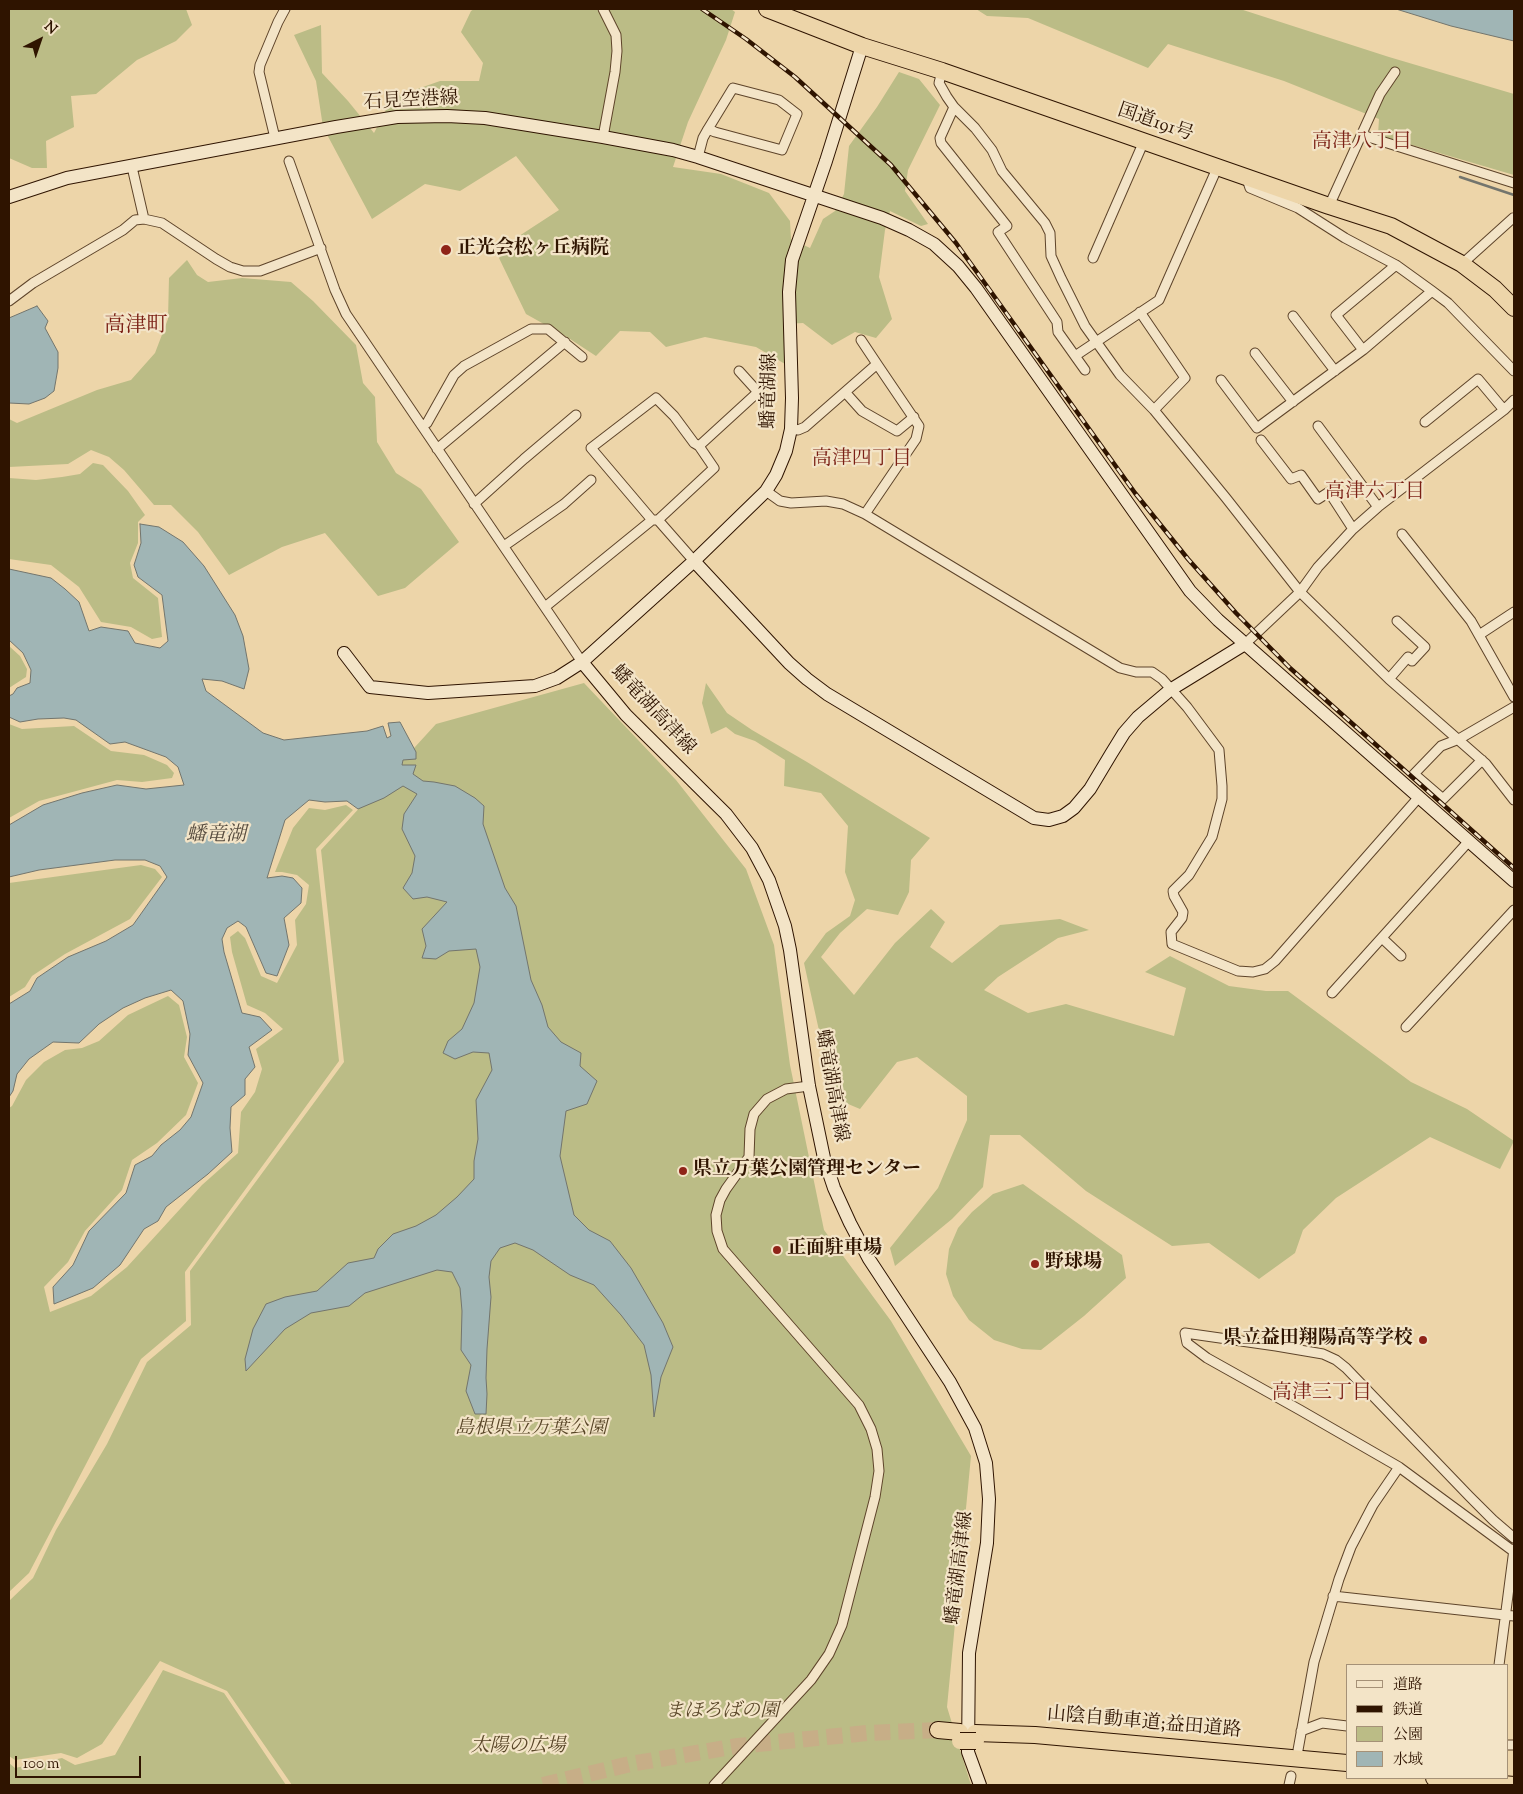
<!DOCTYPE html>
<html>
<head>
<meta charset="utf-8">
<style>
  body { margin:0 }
  #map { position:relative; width:1523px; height:1794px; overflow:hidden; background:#edd5a9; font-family:"Sorts Mill Goudy","Noto Serif JP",serif }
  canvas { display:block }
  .frame { position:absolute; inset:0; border:10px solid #2f1400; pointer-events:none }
  .legend { position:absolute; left:1346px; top:1664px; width:162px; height:115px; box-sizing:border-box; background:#f3e4c7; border:1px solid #a59177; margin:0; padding:6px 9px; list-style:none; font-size:15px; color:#2f1400 }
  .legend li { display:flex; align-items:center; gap:10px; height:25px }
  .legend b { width:25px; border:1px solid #a59177 }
  .north { position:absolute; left:15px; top:15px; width:50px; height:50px; -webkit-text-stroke:4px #f3e4c7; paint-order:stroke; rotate:41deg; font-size:14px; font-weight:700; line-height:20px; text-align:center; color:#2f1400 }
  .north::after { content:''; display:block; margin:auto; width:18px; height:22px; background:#2f1400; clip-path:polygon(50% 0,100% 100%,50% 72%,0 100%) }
  .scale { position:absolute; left:15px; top:1756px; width:126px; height:22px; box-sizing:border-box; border:2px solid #2f1400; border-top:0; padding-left:6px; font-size:15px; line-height:18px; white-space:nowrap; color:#2f1400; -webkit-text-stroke:4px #f3e4c7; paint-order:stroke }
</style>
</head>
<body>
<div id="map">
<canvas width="1523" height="1794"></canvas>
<div class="frame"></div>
<ul class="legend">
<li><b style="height:6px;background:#f3e4c7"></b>道路</li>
<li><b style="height:6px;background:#2f1400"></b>鉄道</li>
<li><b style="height:14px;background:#bbbc86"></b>公園</li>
<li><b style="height:14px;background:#a0b5b5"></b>水域</li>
</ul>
<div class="north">N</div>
<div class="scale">100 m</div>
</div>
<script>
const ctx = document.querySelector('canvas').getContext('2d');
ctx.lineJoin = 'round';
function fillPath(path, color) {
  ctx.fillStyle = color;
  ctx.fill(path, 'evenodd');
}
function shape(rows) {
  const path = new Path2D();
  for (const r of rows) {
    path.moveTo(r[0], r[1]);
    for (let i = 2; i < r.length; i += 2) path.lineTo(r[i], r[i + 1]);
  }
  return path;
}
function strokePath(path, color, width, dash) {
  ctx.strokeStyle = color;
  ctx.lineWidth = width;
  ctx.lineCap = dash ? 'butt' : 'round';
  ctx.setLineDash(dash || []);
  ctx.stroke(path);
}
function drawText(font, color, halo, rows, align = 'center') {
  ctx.font = font + ' "Sorts Mill Goudy","Noto Serif JP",serif';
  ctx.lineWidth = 4.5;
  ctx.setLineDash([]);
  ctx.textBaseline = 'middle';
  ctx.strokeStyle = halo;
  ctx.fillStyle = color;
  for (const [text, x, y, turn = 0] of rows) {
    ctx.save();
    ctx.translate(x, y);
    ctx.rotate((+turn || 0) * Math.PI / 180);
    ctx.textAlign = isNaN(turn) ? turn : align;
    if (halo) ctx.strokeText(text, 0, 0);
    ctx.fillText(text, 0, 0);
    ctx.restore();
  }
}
const green = shape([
  [9,9,186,9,192,25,176,41,137,60,96,94,71,96,74,127,46,141,47,168,32,168,9,158],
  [474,9,731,9,735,12,726,40,688,122,673,167,721,174,769,193,790,221,791,239,810,248,823,219,835,211,844,194,849,146,877,107,899,72,919,79,940,105,908,170,905,191,928,224,921,226,890,211,885,230,879,277,892,319,876,338,855,332,832,345,803,323,784,324,785,364,756,347,705,337,666,347,650,332,620,331,596,356,567,337,526,314,499,258,516,238,559,210,516,156,460,191,425,184,372,219,323,127,316,81,294,35,321,25,322,73,348,101,374,133,392,98,440,81,479,81,483,63,461,32,471,11],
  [976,9,1240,9,1389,57,1514,94,1514,175,1378,135,1379,119,1284,81,1168,44,1148,68,1028,18,987,16],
  [187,260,197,275,208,282,242,278,291,282,313,301,356,345,363,383,375,397,377,442,396,473,421,489,459,542,405,588,378,596,325,533,282,547,229,575,198,532,171,505,154,505,124,470,109,457,91,450,68,464,9,467,9,419,17,423,97,390,131,380,155,353,168,319,169,278],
  [93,463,103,465,128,491,145,515,138,522,138,543,130,563,133,578,158,598,162,637,152,639,131,627,101,622,79,587,51,565,9,559,9,478,36,480,62,477,80,474],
  [9,646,20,656,27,669,26,677,9,688],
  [584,683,676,780,746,869,774,945,790,1065,824,1230,891,1321,971,1456,947,1707,971,1785,292,1785,227,1691,160,1661,102,1744,77,1758,61,1753,15,1760,9,1756,9,1601,33,1578,56,1530,107,1444,147,1362,191,1325,190,1271,344,1062,321,850,436,724],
  [706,683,727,713,752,730,807,762,930,838,911,860,909,892,898,915,867,909,840,933,821,957,854,995,895,943,931,909,945,922,930,947,952,963,1000,925,1060,919,1089,930,1058,938,998,977,984,990,1028,1013,1066,1004,1174,1036,1186,988,1145,972,1170,956,1229,986,1266,991,1288,991,1411,1082,1467,1109,1514,1141,1500,1169,1430,1137,1336,1198,1303,1230,1295,1253,1259,1279,1209,1243,1172,1246,1086,1191,1020,1135,990,1135,983,1187,952,1219,895,1266,890,1248,938,1188,967,1120,967,1096,917,1057,897,1062,860,1109,834,1098,804,963,826,933,850,916,855,900,845,872,848,826,821,793,784,786,785,760,755,741,735,734,726,727,711,734,702,703],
  [9,724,22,729,74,726,111,751,144,755,167,765,174,773,172,778,142,782,117,780,39,801,9,818],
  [346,805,353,810,316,849,339,1061,185,1272,186,1321,141,1359,29,1573,9,1592,9,1108,12,1106,26,1080,44,1062,65,1050,82,1048,99,1041,128,1015,168,996,179,1005,187,1037,184,1057,198,1083,186,1115,157,1143,132,1160,122,1190,85,1231,68,1262,44,1287,50,1312,91,1296,127,1267,202,1185,238,1153,241,1112,255,1092,262,1069,256,1049,283,1029,265,1013,247,1005,232,952,230,937,238,931,245,938,261,976,277,983,297,945,295,920,306,904,309,885,297,875,282,872,275,872,293,828,309,808,325,810],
  [141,865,155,869,162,877,130,919,65,954,32,976,25,987,9,997,9,883],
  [1023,1184,1122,1255,1126,1278,1084,1316,1041,1350,1022,1349,994,1340,969,1320,953,1296,946,1274,949,1249,958,1228,972,1212,993,1194],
  [163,1670,224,1693,286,1785,9,1785,9,1763,15,1768,62,1758,75,1765,115,1755]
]);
const water = shape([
  [1396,9,1514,9,1514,41,1451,26,1396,9],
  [37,306,48,321,45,328,58,352,58,368,54,391,45,398,29,404,9,403,9,318,37,306],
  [140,524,159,527,183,542,204,566,235,615,243,636,249,669,244,689,222,681,202,679,206,691,263,733,284,740,367,731,383,726,387,738,391,736,388,723,400,722,416,752,416,759,403,760,402,765,416,765,413,774,423,781,434,782,455,786,475,798,484,806,483,824,505,888,516,906,531,980,542,1005,548,1027,561,1042,581,1053,580,1066,597,1081,587,1104,566,1111,560,1156,574,1215,589,1230,610,1241,631,1268,663,1323,673,1347,661,1377,654,1417,651,1375,644,1345,621,1315,594,1285,570,1275,533,1250,515,1243,500,1248,491,1261,489,1277,491,1297,487,1349,486,1378,487,1394,486,1414,475,1414,466,1391,471,1365,461,1350,462,1311,460,1288,452,1272,437,1270,365,1293,349,1306,311,1313,285,1329,246,1371,245,1359,253,1329,266,1304,285,1297,317,1291,348,1263,374,1258,378,1249,393,1234,416,1226,436,1215,457,1197,474,1179,474,1161,478,1139,476,1100,492,1070,489,1053,473,1052,455,1059,443,1053,448,1041,462,1029,474,1003,480,967,476,949,449,951,436,959,422,958,426,946,422,929,447,902,427,897,413,899,403,888,412,873,415,856,402,829,404,814,417,794,403,786,384,798,358,809,347,801,325,802,309,800,285,820,267,878,282,876,293,878,302,888,301,903,284,918,289,945,277,976,266,973,246,927,238,921,227,928,222,939,224,952,242,1013,260,1017,272,1030,249,1047,255,1067,245,1079,245,1095,231,1107,230,1128,232,1152,208,1174,166,1207,158,1221,144,1229,120,1265,93,1288,54,1304,53,1287,73,1265,89,1231,126,1193,135,1165,152,1156,161,1145,180,1130,191,1117,203,1083,188,1055,190,1034,183,1001,171,990,145,998,123,1008,99,1024,79,1043,53,1042,29,1059,17,1074,13,1091,9,1097,9,1004,30,991,37,978,68,957,106,941,133,925,167,877,160,866,145,860,115,860,39,870,9,877,9,825,43,805,82,793,117,785,146,789,184,785,178,767,166,757,125,742,110,744,76,720,64,718,38,719,20,722,9,717,9,696,13,694,17,688,30,683,31,670,23,653,9,640,9,569,51,578,65,589,79,602,89,631,101,627,128,631,135,643,160,648,168,641,162,595,138,577,134,565,141,543,140,524]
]);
const stream = shape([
  [1460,177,1514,195]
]);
const highwayTunnel = shape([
  [543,1785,630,1764,738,1746,867,1733,938,1730]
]);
const street = shape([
  [603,9,616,35,617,51,615,72,603,137],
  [942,71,939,83,947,97,954,107,940,138,941,143,1007,226,998,232,1057,322,1058,332,1085,370,1075,356,1159,300,1218,166],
  [954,107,975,128,992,150,1002,171,1045,223,1050,233,1051,256,1061,278,1085,326,1120,375,1154,410,1226,498,1300,592,1389,679,1486,764,1514,800],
  [1362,135,1514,183],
  [275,138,259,72,260,65,278,22,285,9],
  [698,157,703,138,708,129,715,132,782,150,797,114,779,100,733,88,708,129],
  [289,161,335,290,346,314,582,662],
  [132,167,144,219],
  [1246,176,1250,188,1298,208,1345,238,1396,265,1432,291,1448,303,1514,371],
  [1329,206,1380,94,1395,72],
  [1093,258,1144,141],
  [1462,264,1513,218,1514,219],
  [9,301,33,283,123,230,135,220,144,219,162,223,216,259,230,267,243,271,260,271,321,248],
  [1140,312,1185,378,1154,410],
  [1293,316,1335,371],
  [1363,350,1336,315,1396,265],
  [1255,353,1293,402],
  [1221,380,1257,428,1363,350,1432,291],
  [845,392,862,411,897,431,914,417],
  [1425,422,1478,379,1504,410],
  [422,426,427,423,454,375,464,366,531,329,548,329,582,357],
  [1318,426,1378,507],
  [791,429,798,430,805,427,877,364,861,340],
  [1261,440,1291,479,1301,475,1318,499,1329,492,1353,529],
  [437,449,565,342],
  [766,491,780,501,791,503,826,501,843,504,865,514,1120,668,1136,672,1152,672,1162,679,1187,707,1219,750,1222,786,1222,799,1212,837,1189,875,1173,891,1174,896,1183,912,1182,918,1171,932,1172,944,1238,971,1253,972,1265,969,1275,961,1419,797],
  [474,504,524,459,576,415],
  [865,514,916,439,919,426,877,364],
  [652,520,591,448,656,398,674,416,694,443,699,446],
  [1402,534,1471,621,1514,697],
  [504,546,564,504,591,480],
  [694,561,658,520,714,468,699,446,758,392,739,371],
  [545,607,652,520,657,520],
  [1479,635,1514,612],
  [1245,644,1300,592,1318,567,1353,529,1378,507,1504,410,1514,400],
  [1389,679,1408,657,1412,661,1425,647,1397,621],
  [1482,760,1443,799,1414,774,1441,746,1459,739,1514,707],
  [1382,938,1401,956],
  [1332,993,1469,841],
  [1406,1027,1514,910],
  [1513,1551,1399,1467,1300,1410,1207,1358,1187,1343,1185,1333,1276,1346,1323,1354,1336,1360,1346,1368,1469,1496,1493,1520,1514,1538],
  [1333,1596,1514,1616],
  [1499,1665,1514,1549],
  [1301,1731,1322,1723,1347,1726],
  [1507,1745,1514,1745],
  [1298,1750,1314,1662,1339,1579,1351,1547,1373,1505,1399,1467],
  [714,1785,811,1680,829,1654,842,1625,875,1497,879,1471,877,1449,871,1429,859,1405,723,1249,717,1231,716,1215,720,1200,726,1189,749,1157,750,1129,754,1114,767,1099,786,1089,809,1086],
  [1289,1785,1291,1776]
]);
const secondary = shape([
  [9,197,67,178,336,127,397,117,447,116,485,118,603,137,673,150,698,157,882,218,909,230,934,244,958,266,976,288,1190,591,1218,620,1514,881],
  [694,561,789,663,807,679,827,694,1034,818,1049,820,1063,816,1074,808,1090,789,1111,754,1124,733,1138,717,1170,690,1245,644],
  [344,653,370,687,428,693,535,686,557,678,582,662,694,561,766,491,776,475,786,451,791,429,792,398,789,292,792,260,826,161,862,46],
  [582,662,626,715,726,814,752,848,769,880,785,926,790,950,809,1086,824,1158,834,1188,850,1223,869,1259,950,1382,975,1428,986,1463,989,1499,987,1543,969,1653,968,1752,980,1785]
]);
const highway = shape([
  [767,9,862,46,942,71,1329,206,1391,226,1462,264,1495,289,1514,308],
  [938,1730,960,1732],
  [975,1733,1035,1735,1347,1763],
  [1434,1778,1514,1785]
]);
const rail = shape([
  [702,9,746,39,795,77,891,165,956,243,1135,493,1188,559,1236,613,1290,668,1514,868]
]);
const highwayBridge = shape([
  [960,1741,976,1741]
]);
const markers = [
  [446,250,6,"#8f2418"],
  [683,1171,5,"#8f2418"],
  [777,1250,5,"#8f2418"],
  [1035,1264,5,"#8f2418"],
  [1423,1340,5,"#8f2418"]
];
const streetNames = [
  ["石見空港線",411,102,-3],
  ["国道191号",1155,124,19],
  ["蟠竜湖線",771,391,-89],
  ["蟠竜湖高津線",652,711,47],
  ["蟠竜湖高津線",830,1086,80],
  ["蟠竜湖高津線",961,1568,-83],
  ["山陰自動車道;益田道路",1144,1724,5]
];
const poiNames = [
  ["正光会松ヶ丘病院",457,250],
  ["県立万葉公園管理センター",693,1171],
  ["正面駐車場",787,1250],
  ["野球場",1045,1264],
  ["県立益田翔陽高等学校",1413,1340,"right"]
];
const parkNames = [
  ["島根県立万葉公園",531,1430],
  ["まほろばの園",722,1713],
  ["太陽の広場",518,1748]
];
const neighbourhoodNames = [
  ["高津八丁目",1362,144],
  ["高津四丁目",862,461],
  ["高津六丁目",1375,494],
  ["高津三丁目",1322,1395]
];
const waterNames = [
  ["蟠竜湖",216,837]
];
const quarterNames = [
  ["高津町",136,327]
];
fillPath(green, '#bbbc86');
fillPath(water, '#a0b5b5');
strokePath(water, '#73756d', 1);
strokePath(stream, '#73756d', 2.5);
strokePath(highwayTunnel, '#c7ae87', 16, [16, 8]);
strokePath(street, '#5e442a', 11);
strokePath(secondary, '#2f1400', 14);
strokePath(highway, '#2f1400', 18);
strokePath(street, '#f3e4c7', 9);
strokePath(secondary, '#f3e4c7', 12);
strokePath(highway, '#edd5a9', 16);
strokePath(rail, '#2f1400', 4.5);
strokePath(rail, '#f3e4c7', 2.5, [8]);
strokePath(highwayBridge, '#2f1400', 18, []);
strokePath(highwayBridge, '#edd5a9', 16);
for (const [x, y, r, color] of markers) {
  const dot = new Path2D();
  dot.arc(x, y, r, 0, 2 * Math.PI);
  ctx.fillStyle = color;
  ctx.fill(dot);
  strokePath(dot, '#f3e4c7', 2);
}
drawText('19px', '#2f1400', '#f3e4c7', streetNames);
drawText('bold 19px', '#2f1400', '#f3e4c7', poiNames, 'left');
drawText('italic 19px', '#594628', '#f3e4c7', parkNames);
drawText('20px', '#7a1f14', '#f3e4c7', neighbourhoodNames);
drawText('italic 20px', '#574c3f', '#f3e4c7', waterNames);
drawText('21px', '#7a1f14', '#f3e4c7', quarterNames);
</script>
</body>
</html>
